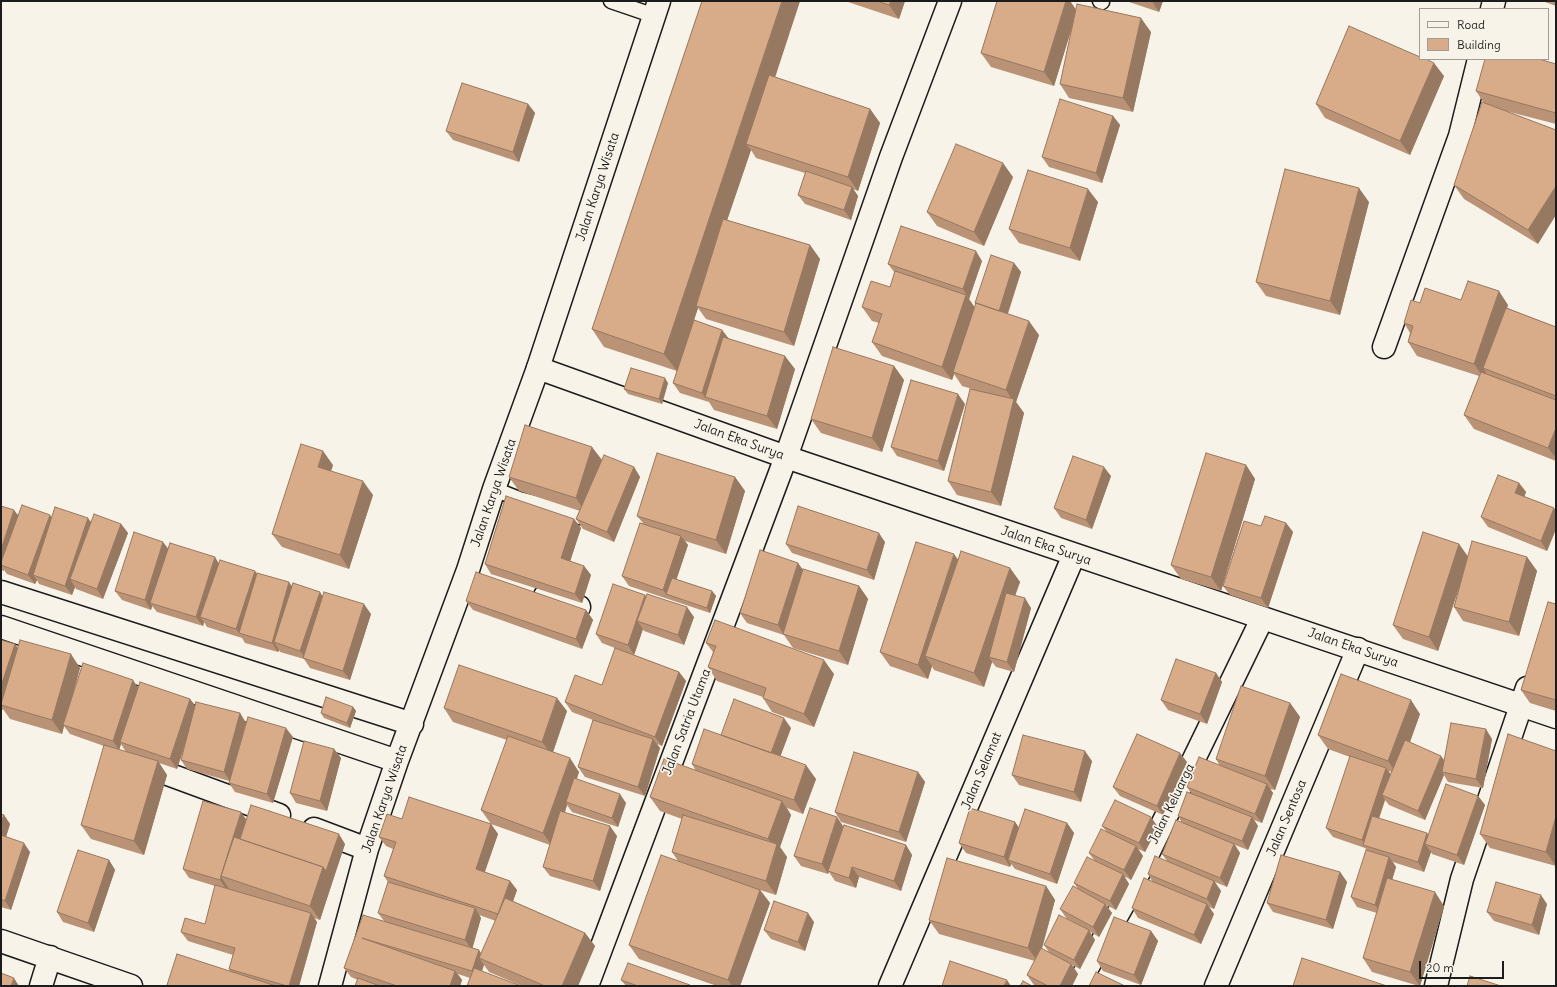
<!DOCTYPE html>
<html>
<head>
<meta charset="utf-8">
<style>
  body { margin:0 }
  #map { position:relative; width:1557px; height:987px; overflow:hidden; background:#f7f3e8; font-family:Delius,sans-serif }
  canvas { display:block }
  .frame { position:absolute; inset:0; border:2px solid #1c1c1c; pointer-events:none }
  .legend { position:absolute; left:1419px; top:8px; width:130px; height:52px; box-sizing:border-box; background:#f7f3e8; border:1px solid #9f9d96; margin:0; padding:5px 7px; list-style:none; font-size:12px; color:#1c1c1c }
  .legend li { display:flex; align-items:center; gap:8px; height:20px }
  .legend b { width:20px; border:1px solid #9f9d96 }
  .scale { position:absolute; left:1419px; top:961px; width:85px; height:18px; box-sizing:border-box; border:2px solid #1c1c1c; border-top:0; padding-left:5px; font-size:12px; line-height:14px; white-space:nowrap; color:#1c1c1c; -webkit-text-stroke:3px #f7f3e8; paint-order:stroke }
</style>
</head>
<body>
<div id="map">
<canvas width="1557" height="987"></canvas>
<div class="frame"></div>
<ul class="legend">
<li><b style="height:5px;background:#f7f3e8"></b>Road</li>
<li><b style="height:11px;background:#d8ab89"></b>Building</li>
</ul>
<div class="scale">20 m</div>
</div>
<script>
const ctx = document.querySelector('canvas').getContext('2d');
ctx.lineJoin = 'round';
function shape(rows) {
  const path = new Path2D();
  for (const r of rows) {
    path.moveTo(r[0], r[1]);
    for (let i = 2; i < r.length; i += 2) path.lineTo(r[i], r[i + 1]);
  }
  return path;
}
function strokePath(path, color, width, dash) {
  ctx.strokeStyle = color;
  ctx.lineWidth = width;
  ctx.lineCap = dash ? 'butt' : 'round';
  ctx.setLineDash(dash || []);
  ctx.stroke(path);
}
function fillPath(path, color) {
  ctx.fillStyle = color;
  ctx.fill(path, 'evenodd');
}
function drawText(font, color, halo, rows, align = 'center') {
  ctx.font = font + ' Delius,sans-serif';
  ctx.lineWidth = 3.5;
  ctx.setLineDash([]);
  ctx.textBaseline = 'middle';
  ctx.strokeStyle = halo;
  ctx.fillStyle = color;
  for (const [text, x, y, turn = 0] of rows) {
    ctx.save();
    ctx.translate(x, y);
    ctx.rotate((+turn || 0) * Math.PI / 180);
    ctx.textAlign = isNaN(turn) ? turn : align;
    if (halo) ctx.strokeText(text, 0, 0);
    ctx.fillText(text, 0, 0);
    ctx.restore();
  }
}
const lane = shape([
  [611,1,655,16],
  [1100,1,1102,2],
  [494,489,519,499,547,506,579,517]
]);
const street = shape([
  [1492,9,1494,1],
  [1384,347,1460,136,1479,59],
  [1,592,412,724],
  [545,596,579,607],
  [1,627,397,761],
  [154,769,279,815],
  [314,829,367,849],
  [1,941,131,986],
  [41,986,50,957],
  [330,986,367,849,397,761,468,570,494,489,538,368],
  [587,986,786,457,891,157,950,1],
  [890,986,1074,555],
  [1077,986,1124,903,1262,619],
  [1216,986,1358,649],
  [1436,986,1462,879,1527,688]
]);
const secondary = shape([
  [659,1,538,368,786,457,1556,717]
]);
const wall = shape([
  [702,1,800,1,775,78,870,109,880,123,858,191,853,189,858,196,851,220,805,204,798,195,805,173,756,158,751,150,727,220,810,245,820,259,794,346,706,319,698,308,694,320,722,330,728,338,795,369,777,429,714,410,709,402,680,393,673,383,677,371,604,347,592,329],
  [845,1,905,1,899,19],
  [997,1,1070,1,1076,10,1151,32,1133,112,1069,98,1060,84,1072,27,1054,86,991,67,981,53],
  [1126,1,1163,1,1159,12],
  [1542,1,1556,1,1556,6],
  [1556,64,1556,124,1498,109,1538,244,1464,199,1454,185,1484,103,1476,91],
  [1444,76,1410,155,1325,118,1316,104],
  [528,104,535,113,519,162,453,140,446,131],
  [1113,116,1120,125,1102,183,1049,167,1042,157],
  [1013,177,984,246,937,226,927,212],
  [1098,202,1080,261,1019,243,1009,229],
  [1369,202,1340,315,1266,296,1256,282],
  [982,261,969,299,975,308,976,305,975,303,1014,263,1021,272,1008,314,1039,335,1016,402,1024,413,1001,506,957,495,948,481,972,389,962,386,954,374,952,380,882,356,872,342,879,323,872,321,862,307,890,287,895,273,888,264],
  [1420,303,1508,305,1507,308,1556,327,1556,461,1474,429,1464,415,1479,376,1417,356,1408,342,1410,333,1404,323],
  [894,366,904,380,882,452,821,433,811,419],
  [668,383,662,404,628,394,624,389],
  [965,404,944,471,897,456,891,447],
  [601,460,634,467,640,477,614,542,583,529,576,519,580,511,519,491,509,477],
  [333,465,331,471,373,495,349,569,282,547,272,534],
  [1246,465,1255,479,1221,591,1181,579,1171,565],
  [1111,476,1092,529,1061,518,1054,508],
  [735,477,745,491,726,554,685,541,688,545,676,579,712,591,716,596,710,613,629,586,622,576,643,523,637,516],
  [1519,483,1526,492,1524,497,1554,508,1556,512,1556,529,1547,551,1488,527,1481,517],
  [1,506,18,515,121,524,128,533,103,599,76,589,75,587,72,595,39,584,37,580,35,584,7,574,4,570,4,571,1,570],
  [574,519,581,528,570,561,584,566,591,575,582,603,491,574,485,564],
  [1286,523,1293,532,1268,608,1230,595,1223,586,1261,526],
  [885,542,874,580,792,553,786,544],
  [1459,544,1468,557,1527,557,1537,571,1519,636,1463,621,1454,607,1460,583,1438,651,1403,639,1393,625],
  [168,548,219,563,255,571,256,574,292,586,323,596,371,614,350,680,310,668,304,659,280,652,279,650,278,652,245,643,242,638,207,627,204,622,203,626,157,612,152,606,151,610,122,600,115,591],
  [958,559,1010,568,1020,582,1015,595,1031,608,1014,672,996,667,992,662,984,687,934,670,932,666,928,679,890,666,880,652],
  [798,563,803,570,859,586,868,599,848,665,793,648,784,635,747,623,740,613],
  [646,596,694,617,684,645,644,631,643,629,634,655,679,672,686,681,662,746,657,744,660,748,645,796,585,777,578,767,593,720,572,712,565,702,602,685,615,648,602,643,596,634],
  [466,601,586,610,593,620,582,649,473,610],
  [1556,604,1556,711,1530,703,1521,690],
  [1,640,17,648,80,668,73,695,138,687,190,699,195,706,240,713,246,723,242,738,293,737,273,803,235,792,229,783,229,781,187,769,181,760,185,744,177,769,159,763,167,775,144,855,91,839,81,825,104,746,70,734,64,726,62,734,10,719,3,709,3,710,1,709],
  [121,744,126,752,119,750],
  [706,643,834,674,814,727,772,712,763,698,763,697,717,681,708,667,713,652],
  [1216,673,1222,682,1207,724,1168,710,1161,700],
  [1290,703,1300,717,1275,790,1270,789,1273,793,1262,823,1254,820,1258,826,1248,850,1235,845,1240,853,1227,887,1215,882,1221,891,1214,909,1209,907,1214,914,1201,944,1138,918,1132,908,1152,881,1148,874,1167,861,1162,854,1182,823,1178,816,1191,793,1187,787,1220,766,1216,759],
  [353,707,356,711,350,728,324,718,321,713],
  [444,708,567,711,553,752,579,772,577,779,626,803,618,827,572,812,567,805,565,813,617,836,600,891,550,876,543,867,550,845,491,824,481,810,507,740,453,722],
  [1420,714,1410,742,1444,760,1492,739,1483,788,1448,782,1444,775,1425,820,1389,805,1385,800,1379,819,1428,835,1478,796,1485,805,1464,865,1432,854,1431,852,1424,872,1393,862,1396,867,1392,879,1444,906,1420,986,1419,986,1372,972,1363,958,1377,913,1357,907,1351,897,1367,850,1365,848,1333,837,1326,828,1350,757,1328,749,1318,735],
  [1388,771,1392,772,1391,775],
  [791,728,780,756,816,779,803,814,787,808,791,815,780,847,787,857,776,895,760,890,770,903,740,986,717,986,639,959,629,945,678,861,672,852,682,819,660,811,650,797,696,771,692,764,721,735],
  [334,749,341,758,327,811,296,803,290,793],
  [1556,751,1556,866,1490,848,1480,834],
  [1092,761,1081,802,1019,785,1012,775],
  [1187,762,1163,815,1120,796,1113,787],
  [918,772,925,782,906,842,841,822,835,812],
  [1,814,4,815,10,824,6,837,30,852,11,910,1,907],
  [402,819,491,824,498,834,485,872,510,881,517,890,513,901,585,933,595,946,578,986,522,986,489,972,484,965,470,978,458,974,462,980,460,986,355,986,358,980,351,977,344,968,384,921,378,913,388,882,384,876,393,849,386,846,379,837],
  [479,915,496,921,481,954,479,950,472,948,481,918],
  [246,820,345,844,320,920,314,918,317,922,299,986,168,986,167,985,230,971,229,969,233,955,188,941,181,932,205,924,215,886,189,878,183,869],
  [1015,822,1019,828,1067,823,1074,833,1057,884,1015,869,1011,864,1010,867,966,853,959,843],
  [843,826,906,845,912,855,901,891,859,877,856,888,835,881,829,872,828,874,801,866,794,856],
  [1102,826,1158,827,1145,852,1138,849,1143,856,1131,880,1124,876,1129,884,1116,910,1106,905,1112,913,1099,937,1089,931,1095,940,1080,969,1072,965,1078,974,1072,986,1036,986,1034,985,1027,975,1035,961,939,934,929,920,1046,886,1055,900,1042,949,1049,952,1044,945,1079,925,1067,919,1060,909,1078,889,1074,883,1094,860,1089,853,1107,832],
  [109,860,115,870,94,932,63,922,57,912],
  [1340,872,1347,882,1333,929,1273,912,1267,903],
  [1547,904,1539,935,1494,921,1487,912],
  [814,922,805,951,771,939,764,930],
  [1151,931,1158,941,1141,985,1103,971,1097,961],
  [621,980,691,986,626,986]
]);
const shadedWall = shape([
  [782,1,800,1,752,146,746,144,751,150,698,306,696,306,698,308,677,371,664,354],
  [891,1,905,1,899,19,889,5],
  [1066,1,1070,1,1077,11,1054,86,1044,72],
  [1153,1,1163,1,1159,12,1153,3],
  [1141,18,1151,32,1133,112,1123,98],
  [1434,63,1444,76,1410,155,1400,141],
  [528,104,535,113,519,162,513,152],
  [870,109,880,123,858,191,848,177],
  [1113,116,1120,125,1102,183,1096,173],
  [1003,163,1013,177,984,246,974,232],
  [1556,186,1556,215,1538,244,1528,230],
  [852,187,858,196,851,220,844,210],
  [1359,188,1369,202,1340,315,1330,301],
  [1088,189,1098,202,1080,261,1070,248],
  [810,245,820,259,794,346,784,332],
  [976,251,982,261,969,299,963,289],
  [1014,263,1021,272,1005,321,999,311],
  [1499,291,1508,305,1487,369,1483,368,1486,372,1484,378,1474,364],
  [966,295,976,309,953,372,954,374,952,380,942,367],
  [1029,321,1039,335,1016,402,1024,413,1001,506,991,492,1013,401,1006,390],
  [722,330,729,339,705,397,702,393],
  [785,356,795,369,777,429,767,416],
  [894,366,904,380,882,452,872,438],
  [665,378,668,383,662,404,659,399],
  [958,394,965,404,944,471,938,461],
  [1556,428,1556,458,1548,448],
  [592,447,602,460,585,512,576,498],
  [323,451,333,465,328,480,318,467],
  [1246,465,1255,479,1221,591,1211,577],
  [634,467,640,477,614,542,607,532],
  [1104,467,1111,476,1092,529,1086,520],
  [735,477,745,491,726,554,716,540],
  [363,481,373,495,349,569,340,555],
  [1519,483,1526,492,1522,503,1515,493],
  [1554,508,1556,512,1556,529,1547,551,1541,541],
  [14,510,21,519,1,565,1,550],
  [50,515,57,525,33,575,37,580,35,584,28,575],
  [88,518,95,528,70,579,75,587,72,595,65,586],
  [574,519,581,528,568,568,561,558],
  [1286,523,1293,532,1268,608,1261,598],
  [121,524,128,533,103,599,97,589],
  [879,533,885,542,874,580,867,570],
  [681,536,688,545,671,596,666,594,663,590],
  [163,542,170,551,150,603,152,606,151,610,145,600],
  [1459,544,1469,558,1438,651,1429,637],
  [954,554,964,568,925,656,932,666,928,679,918,665],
  [215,557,221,567,200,617,204,622,203,626,196,617],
  [1527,557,1537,571,1519,636,1509,622],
  [798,563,804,572,784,635,778,625],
  [584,566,591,575,582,603,575,594],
  [1010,568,1020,582,993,659,989,657,992,662,984,687,974,673],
  [255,571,261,581,239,633,236,629],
  [289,582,296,592,274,642,279,650,278,652,272,643],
  [859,586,868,599,848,665,839,651],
  [712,591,716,596,710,613,707,608],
  [320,592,326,602,306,659,300,651],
  [645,595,652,605,637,621,643,629,634,655,628,645],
  [1025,598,1031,608,1014,672,1007,662],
  [364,604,371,614,350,680,343,671],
  [687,607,694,617,684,645,678,635],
  [586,610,593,620,582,649,576,639],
  [15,644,21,653,1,705,1,686],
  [71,654,80,668,64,725,63,725,64,726,62,734,52,720],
  [824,660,834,674,814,727,804,714],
  [679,672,686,681,662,746,655,737],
  [1216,673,1222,682,1207,724,1200,714],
  [133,680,139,689,120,742,121,744,119,750,113,741],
  [557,698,567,711,552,755,542,742],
  [190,699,197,708,177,769,170,759],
  [1411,700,1420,714,1398,775,1388,761],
  [1290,703,1300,717,1275,790,1265,776],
  [353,707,356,711,350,728,347,723],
  [240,713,246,723,230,781,224,772],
  [784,718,791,728,778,763,771,754],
  [286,728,293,737,273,803,267,794],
  [1486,729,1492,739,1483,788,1476,779],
  [653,739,660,748,645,796,638,787],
  [334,749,341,758,327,811,320,801],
  [1085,751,1092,761,1081,802,1074,792],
  [1180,753,1187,762,1163,815,1157,806],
  [1441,756,1448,765,1442,772,1444,775,1425,820,1418,811],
  [570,758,579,772,568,803,566,802,567,805,552,846,543,833],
  [158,761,167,775,144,855,134,841],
  [806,765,816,779,803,814,794,800],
  [1386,768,1393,777,1382,795,1385,800,1369,847,1366,846,1362,840],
  [918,772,925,782,906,842,899,832],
  [1267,784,1273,793,1262,823,1255,814],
  [620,794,626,803,618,827,612,818],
  [1478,796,1485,805,1464,865,1457,855],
  [782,801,791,815,780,847,787,857,776,895,766,881,776,849,768,839],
  [241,812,248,822,241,843,221,877],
  [4,815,10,824,4,843,1,839,1,823],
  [1556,816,1556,866,1546,852],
  [837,817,843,826,828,874,822,864],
  [1151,817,1158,827,1145,852,1139,843],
  [1252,817,1258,826,1248,850,1242,841],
  [1015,822,1022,832,1008,860,1011,864,1010,867,1004,857],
  [1067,823,1074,833,1057,884,1050,874],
  [491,824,498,834,482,879,476,869],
  [610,826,617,836,600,891,593,881],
  [1427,833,1434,843,1425,844,1431,852,1424,872,1418,862],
  [339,834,345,844,333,880,326,871],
  [24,843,30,852,11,910,5,901],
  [1234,844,1240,853,1227,887,1220,878],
  [906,845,912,855,901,891,894,881],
  [1136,846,1143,856,1131,880,1124,870],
  [1389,857,1396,867,1382,914,1375,905],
  [109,860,115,870,94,932,88,923],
  [323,867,333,880,320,920,310,906],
  [852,867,859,877,856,888,849,878],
  [1340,872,1347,882,1333,929,1326,920],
  [1123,874,1129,884,1116,910,1110,901],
  [221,877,228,887,227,890,220,880],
  [510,881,517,890,505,924,499,914],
  [1214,881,1221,891,1214,909,1207,899],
  [1046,886,1055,900,1038,962,1028,948],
  [760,890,770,903,740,986,732,986,728,980],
  [1435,892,1444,906,1420,986,1410,972],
  [1541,895,1547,904,1539,935,1532,925],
  [1105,904,1112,913,1099,937,1093,927],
  [1207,904,1214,914,1201,944,1194,935],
  [475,908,481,918,472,950,465,940],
  [311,913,317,922,299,986,289,986],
  [808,913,814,922,805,951,798,942],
  [1089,930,1095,940,1080,969,1074,960],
  [1151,931,1158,941,1141,985,1134,975],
  [585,933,595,946,578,986,562,986],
  [479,950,485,960,479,958,484,965,479,981,472,971],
  [1071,964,1078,974,1072,986,1060,986],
  [455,971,462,980,460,986,450,986],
  [14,978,19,986,11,986],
  [1007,980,1011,986,1004,986]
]);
const building = shape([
  [702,1,782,1,664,354,592,329,702,1],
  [877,1,891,1,889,5,877,1],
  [997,1,1066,1,1044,72,981,53,997,1],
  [1077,4,1141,18,1123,98,1060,84,1077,4],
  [1349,26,1420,57,1420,59,1426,59,1434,63,1400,141,1316,104,1349,26],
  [1485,59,1539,59,1556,64,1556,113,1476,91,1485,59],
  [769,75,870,109,848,177,746,144,769,75],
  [462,83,528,104,513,152,446,131,462,83],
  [1060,99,1113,116,1096,173,1042,157,1060,99],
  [1482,102,1556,130,1556,186,1528,230,1454,185,1482,102],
  [956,144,1003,163,974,232,927,212,956,144],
  [1285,169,1359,188,1330,301,1256,282,1285,169],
  [1028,170,1088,189,1070,248,1009,229,1028,170],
  [806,171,852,187,844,210,798,195,806,171],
  [723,219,810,245,784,332,696,306,723,219],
  [901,226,976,251,963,289,888,264,901,226],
  [991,255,1014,263,999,311,976,303,976,304,975,303,991,255],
  [895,271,966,295,942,367,872,342,882,314,862,307,871,281,890,287,895,271],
  [1468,281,1499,291,1474,364,1408,342,1413,326,1404,323,1411,300,1420,303,1425,288,1461,300,1468,281],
  [976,303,1029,321,1006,390,953,372,976,303],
  [1506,308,1556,327,1556,396,1483,368,1506,308],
  [694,320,722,330,702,393,673,383,694,320],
  [723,337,785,356,767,416,705,397,723,337],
  [833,347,894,366,872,438,811,419,833,347],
  [631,368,665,378,659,399,624,389,631,368],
  [1481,372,1556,400,1556,428,1548,448,1464,415,1481,372],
  [911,380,958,394,938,461,891,447,911,380],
  [970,389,1014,399,991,492,948,481,970,389],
  [525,425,592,447,576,498,509,477,525,425],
  [301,444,323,451,318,467,363,481,340,555,272,534,301,444],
  [657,453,735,477,716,540,637,516,657,453],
  [1206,453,1246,465,1211,577,1171,565,1206,453],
  [604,455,634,467,607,532,576,519,604,455],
  [1073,456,1104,467,1086,520,1054,508,1073,456],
  [1498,475,1519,483,1515,493,1554,508,1541,541,1481,517,1498,475],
  [506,496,574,519,561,558,584,566,575,594,485,564,506,496],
  [22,505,50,515,28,575,1,565,1,562,22,505],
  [1,506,14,510,1,550,1,506],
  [798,506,879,533,867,570,786,544,798,506],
  [55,507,88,518,65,586,33,575,55,507],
  [94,514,121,524,97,589,70,579,94,514],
  [1265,516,1286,523,1261,598,1223,586,1244,521,1261,526,1265,516],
  [640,523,681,536,663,590,622,576,640,523],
  [134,532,163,542,145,600,115,591,134,532],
  [1423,532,1459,544,1429,637,1393,625,1423,532],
  [1472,541,1527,557,1509,622,1454,607,1472,541],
  [916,542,954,554,918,665,880,652,916,542],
  [170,543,215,557,196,617,150,603,170,543],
  [760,550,798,563,778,625,740,613,760,550],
  [961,551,1010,568,974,673,925,656,961,551],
  [220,560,255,571,236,629,200,617,220,560],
  [803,569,859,586,839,651,783,634,803,569],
  [476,572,586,610,576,639,466,601,476,572],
  [257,573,289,582,272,643,239,633,257,573],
  [672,578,712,591,707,608,666,594,672,578],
  [293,583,320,592,300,651,274,642,293,583],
  [613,584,645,595,628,645,596,634,613,584],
  [324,592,364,604,343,671,303,658,324,592],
  [1006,593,1025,598,1007,662,989,657,1006,593],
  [647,594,687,607,678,635,637,621,647,594],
  [1548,602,1556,604,1556,700,1521,690,1548,602],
  [715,620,824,660,804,714,763,698,766,688,708,667,716,646,706,643,715,620],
  [1,640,15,644,1,686,1,640],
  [20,640,71,654,52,720,1,705,1,704,20,640],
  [615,648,679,672,655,737,565,702,575,675,602,685,615,648],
  [1176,659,1216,673,1200,714,1161,700,1176,659],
  [83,663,133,680,113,741,63,725,83,663],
  [459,665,557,698,542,742,444,708,459,665],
  [1341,674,1411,700,1388,761,1318,735,1341,674],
  [140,682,190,699,170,759,120,742,140,682],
  [1241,686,1290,703,1265,776,1216,759,1241,686],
  [326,697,353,707,347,723,321,713,326,697],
  [734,699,784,718,771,753,721,735,734,699],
  [196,702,240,713,224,772,181,760,196,702],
  [248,717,286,728,267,794,229,783,248,717],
  [593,720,653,739,638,787,578,767,593,720],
  [1451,723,1486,729,1476,779,1442,772,1451,723],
  [704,729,806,765,794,800,692,764,704,729],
  [1137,734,1180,753,1157,806,1113,787,1137,734],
  [1508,734,1556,751,1556,816,1546,852,1480,834,1508,734],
  [1023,735,1085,751,1074,792,1012,775,1023,735],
  [508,736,570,758,543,833,481,810,508,736],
  [1405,740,1441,756,1418,811,1382,795,1405,740],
  [304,741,334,749,320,801,290,793,304,741],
  [104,745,158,761,134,841,81,825,104,745],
  [854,752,918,772,899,832,835,812,854,752],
  [1350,756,1386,768,1362,840,1326,828,1350,756],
  [1199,757,1267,784,1255,814,1187,787,1199,757],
  [664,759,782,801,768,839,650,797,664,759],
  [574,778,620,794,612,818,566,802,574,778],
  [1446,784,1478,796,1457,855,1425,844,1446,784],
  [1187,792,1252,817,1242,841,1178,816,1187,792],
  [409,797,491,824,476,869,510,881,498,914,384,876,396,842,379,837,387,814,402,819,409,797],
  [1115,800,1151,817,1139,843,1102,826,1115,800],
  [203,801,241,812,221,876,221,877,220,880,183,869,203,801],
  [251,805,339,834,326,871,323,867,240,839,251,805],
  [810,808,837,817,822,864,794,856,810,808],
  [970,808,1015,822,1004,857,959,843,970,808],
  [1025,809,1067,823,1050,874,1008,860,1025,809],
  [560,811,610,826,593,881,543,867,560,811],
  [1,814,4,815,1,823,1,814],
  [683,815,777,844,766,881,672,852,683,815],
  [1372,816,1427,833,1418,862,1363,845,1372,816],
  [1176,820,1234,844,1220,878,1162,854,1176,820],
  [844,825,906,845,894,881,852,867,849,878,828,871,844,825],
  [1101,829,1136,846,1124,870,1089,853,1101,829],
  [1,835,24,843,5,901,1,899,1,835],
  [234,837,323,867,310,906,221,876,234,837],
  [78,850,109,860,88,923,57,912,78,850],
  [1366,850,1389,857,1375,905,1351,897,1366,850],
  [661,855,760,890,728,980,629,945,661,855],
  [1281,855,1340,872,1326,920,1267,903,1281,855],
  [1155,856,1214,881,1207,899,1148,874,1155,856],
  [1087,857,1123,874,1110,901,1074,883,1087,857],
  [947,858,1046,886,1028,948,929,920,947,858],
  [1144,878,1207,904,1194,935,1132,908,1144,878],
  [1387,878,1435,892,1410,972,1363,958,1387,878],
  [388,882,475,908,465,940,378,913,388,882],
  [1496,882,1541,895,1532,925,1487,912,1496,882],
  [215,885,311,913,289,986,287,986,229,969,235,948,181,932,185,918,205,924,215,885],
  [1073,886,1105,904,1093,927,1060,909,1073,886],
  [505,898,585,933,562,986,545,986,479,958,505,898],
  [774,901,808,913,798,942,764,930,774,901],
  [363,915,479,950,472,971,362,938,455,971,450,986,397,986,344,968,363,915],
  [1059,915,1089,930,1074,960,1044,945,1059,915],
  [1114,917,1151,931,1134,975,1097,961,1114,917],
  [1041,948,1071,964,1060,986,1048,986,1027,975,1041,948],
  [177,954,276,986,169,986,167,985,177,954],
  [1302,958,1387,986,1293,986,1302,958],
  [950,961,1007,980,1004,986,942,986,950,961],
  [628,963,690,985,690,986,638,986,621,980,628,963],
  [474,968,521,986,467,986,474,968],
  [1096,972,1125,986,1089,986,1096,972],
  [1,973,14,978,11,986,1,986,1,973],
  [1470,976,1501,986,1467,986,1470,976],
  [358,978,380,986,355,986,358,978],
  [1023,981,1032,986,1020,986,1023,981]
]);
const streetNames = [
  ["Jalan Karya Wisata",598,187,-72],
  ["Jalan Eka Surya",739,440,20],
  ["Jalan Karya Wisata",494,493,-71],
  ["Jalan Eka Surya",1046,546,19],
  ["Jalan Eka Surya",1353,648,19],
  ["Jalan Satria Utama",687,722,-69],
  ["Jalan Selamat",982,771,-67],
  ["Jalan Karya Wisata",385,799,-71],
  ["Jalan Keluarga",1172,804,-64],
  ["Jalan Sentosa",1287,818,-67]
];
strokePath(lane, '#1c1c1c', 17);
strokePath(street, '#1c1c1c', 25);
strokePath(secondary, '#1c1c1c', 25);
strokePath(lane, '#f7f3e8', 14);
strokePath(street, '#f7f3e8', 22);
strokePath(secondary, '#f7f3e8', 22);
fillPath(wall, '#ba9376');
fillPath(shadedWall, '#977860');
fillPath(building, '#d8ab89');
strokePath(building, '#977860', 1);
drawText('13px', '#1c1c1c', '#f7f3e8', streetNames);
</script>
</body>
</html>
